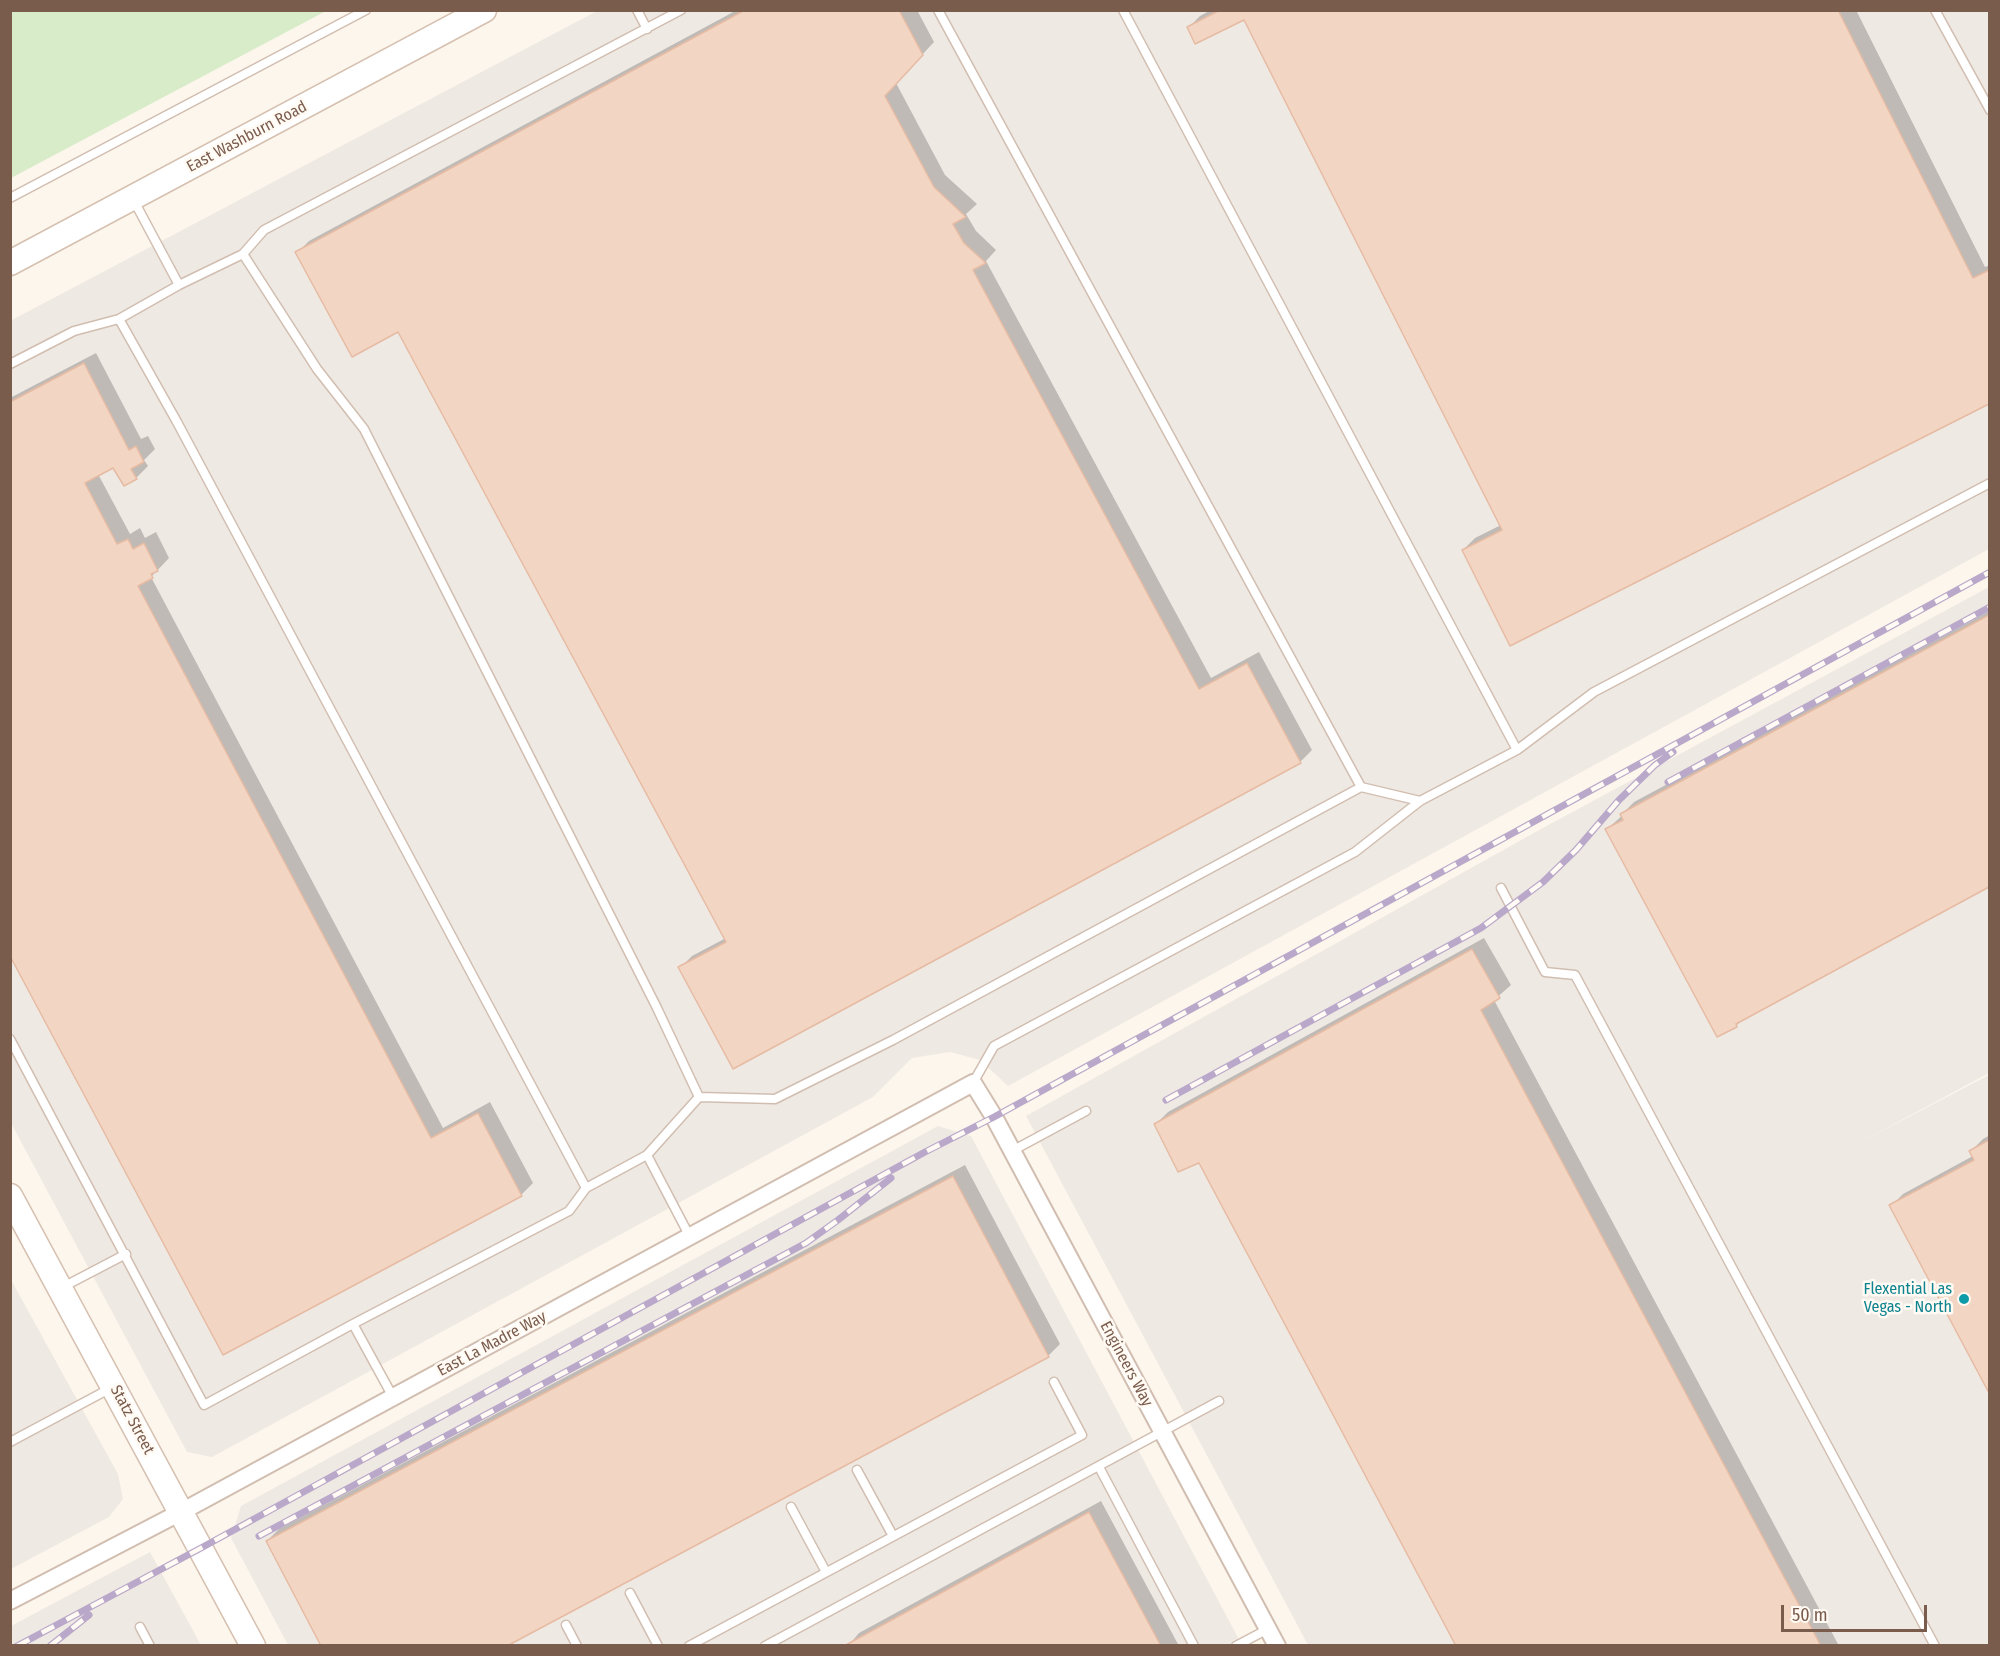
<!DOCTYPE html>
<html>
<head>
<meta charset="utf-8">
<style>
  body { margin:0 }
  #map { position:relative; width:2000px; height:1656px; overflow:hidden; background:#fdf6ec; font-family:"Fira Sans Condensed",sans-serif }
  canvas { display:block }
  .frame { position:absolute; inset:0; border:12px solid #7a5c4d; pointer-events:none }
  .scale { position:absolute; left:1781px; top:1605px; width:146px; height:27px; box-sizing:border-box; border:3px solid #7a5c4d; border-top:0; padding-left:8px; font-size:18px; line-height:21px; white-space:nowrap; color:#7a5c4d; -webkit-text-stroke:4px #fffaf3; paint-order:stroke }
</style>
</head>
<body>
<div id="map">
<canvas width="2000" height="1656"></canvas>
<div class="frame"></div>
<div class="scale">50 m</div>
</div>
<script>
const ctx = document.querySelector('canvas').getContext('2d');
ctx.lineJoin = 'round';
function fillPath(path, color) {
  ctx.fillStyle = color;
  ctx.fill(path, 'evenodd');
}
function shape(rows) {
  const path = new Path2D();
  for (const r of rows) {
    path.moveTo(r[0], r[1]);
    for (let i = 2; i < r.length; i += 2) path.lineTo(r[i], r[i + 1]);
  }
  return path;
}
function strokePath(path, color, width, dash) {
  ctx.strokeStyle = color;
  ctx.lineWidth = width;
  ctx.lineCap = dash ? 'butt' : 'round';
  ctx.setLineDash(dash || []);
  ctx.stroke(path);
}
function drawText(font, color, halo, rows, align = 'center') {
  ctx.font = font + ' "Fira Sans Condensed",sans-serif';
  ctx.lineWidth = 5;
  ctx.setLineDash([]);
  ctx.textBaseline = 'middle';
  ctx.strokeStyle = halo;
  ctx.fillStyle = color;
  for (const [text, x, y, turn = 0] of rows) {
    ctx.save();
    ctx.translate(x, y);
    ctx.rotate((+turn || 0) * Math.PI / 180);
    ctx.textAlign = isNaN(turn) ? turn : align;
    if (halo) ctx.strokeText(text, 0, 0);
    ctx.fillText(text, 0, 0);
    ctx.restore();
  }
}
const industrial = shape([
  [597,11,1989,11,1989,549,1008,1086,980,1060,950,1052,912,1058,873,1097,212,1457,187,1452,11,1123,10,321],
  [1989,587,1989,1073,1859,1143,1989,1075,1989,1645,1308,1645,1026,1116,1541,829],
  [938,1126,971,1136,1242,1645,288,1645,231,1538,241,1506],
  [10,1278,118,1474,123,1499,109,1517,11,1569],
  [150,1552,201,1645,11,1646,11,1626]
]);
const green = shape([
  [11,10,326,10,326,11,11,178]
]);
const shadow = shape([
  [737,10,917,10,934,42,896,83,945,175,977,204,966,214,976,231,996,250,986,261,1211,678,1259,652,1312,750,1300,762,680,968,692,956,726,938,398,330,297,253,309,241],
  [1211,10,1856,10,1985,267,1990,265,1990,402,1511,644,1463,550,1475,538,1501,525,1245,18,1188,28,1200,16],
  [96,353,141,439,148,436,155,449,144,460,148,466,136,478,114,466,98,474,130,534,140,528,145,538,156,532,169,558,151,577,443,1128,490,1102,533,1183,521,1195,10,953,10,398],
  [1990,611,1990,885,1745,1017,1737,1025,1718,1035,1607,829,1623,815,1622,814,1634,802],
  [1484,938,1511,985,1494,1000,1839,1646,1458,1646,1199,1161,1156,1124,1168,1112],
  [1990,1135,1990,1389,1891,1206,1903,1194,1973,1156,1971,1151,1983,1139],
  [965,1165,1060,1344,1048,1356,267,1541,279,1529],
  [1101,1501,1179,1646,848,1646,859,1633]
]);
const building = shape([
  [745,10,899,10,923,55,885,96,934,187,966,217,953,224,964,243,986,263,973,270,1199,689,1247,663,1301,763,733,1069,678,967,726,942,398,332,352,357,295,252,745,10],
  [1220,10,1838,10,1973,278,1989,270,1989,404,1510,646,1462,550,1502,530,1244,20,1195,44,1187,27,1220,10],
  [84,363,129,450,136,446,144,462,131,469,137,479,124,486,113,468,85,483,117,544,128,539,133,549,144,543,158,571,151,574,153,578,138,586,431,1138,478,1113,522,1196,223,1355,10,956,10,402,84,363],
  [1989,615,1989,887,1736,1024,1737,1027,1717,1037,1605,829,1623,820,1620,814,1989,615],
  [1472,949,1500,998,1481,1010,1821,1646,1456,1646,1199,1163,1178,1172,1154,1124,1472,949],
  [1989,1140,1989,1393,1889,1205,1974,1160,1969,1151,1989,1140],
  [953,1176,1049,1357,507,1646,321,1646,266,1541,953,1176],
  [1089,1512,1161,1646,844,1646,1089,1512]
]);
const lane = shape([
  [637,10,647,29],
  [938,10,1361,787],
  [1123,10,1517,750],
  [1935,10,1990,110],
  [10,198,366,10],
  [133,199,179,285],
  [243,254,317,369,364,429,657,1008,699,1097],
  [119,319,177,422,586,1188],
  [10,364,74,331,119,319,179,285,243,254,264,230,681,10],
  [1501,888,1545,972,1575,975,1935,1646],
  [10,1039,204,1405,353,1324,569,1211,586,1188,647,1155,699,1097,775,1099,893,1040,1361,787,1420,801],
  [973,1083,994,1046,1355,852,1420,801,1517,750,1594,692,1990,483],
  [1012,1151,1086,1111],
  [647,1155,690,1237],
  [61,1288,126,1254],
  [353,1324,393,1397],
  [10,1442,111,1388],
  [1099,1467,1194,1646],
  [857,1470,893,1536],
  [791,1507,826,1572],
  [630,1593,658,1646],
  [566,1625,577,1646],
  [140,1627,150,1646],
  [689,1646,1082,1435,1054,1382],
  [765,1646,1219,1401],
  [1236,1646,1268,1629]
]);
const street = shape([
  [10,1601,181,1512,973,1083,994,1117,1277,1646]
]);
const secondary = shape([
  [10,263,484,10],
  [10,1196,253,1646]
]);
const rail = shape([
  [1668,782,1990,607],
  [1166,1100,1481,928,1543,882,1576,850,1619,800,1655,765,1673,752],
  [259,1536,806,1243,838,1220,891,1178],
  [17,1646,201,1548,925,1152,994,1117,1990,572],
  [50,1646,89,1615]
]);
const markers = [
  [1964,1299,6,"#0f9aa8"]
];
const streetNames = [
  ["East Washburn Road",247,137,-28],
  ["East La Madre Way",492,1344,-28],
  ["Engineers Way",1126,1364,62],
  ["Statz Street",132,1420,62]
];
const cultureNames = [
  ["Flexential Las",1952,1290],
  ["Vegas - North",1952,1308]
];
fillPath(industrial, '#efe9e4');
fillPath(green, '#d8ecc9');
fillPath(shadow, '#0003');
fillPath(building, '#f3d5c3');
strokePath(building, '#e6bba3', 1.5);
strokePath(lane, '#d1beb0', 11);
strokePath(street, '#d1beb0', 20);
strokePath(secondary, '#d6c0b0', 27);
strokePath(lane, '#fff', 8);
strokePath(street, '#fff', 16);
strokePath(secondary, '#fff', 24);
strokePath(rail, '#b9a8c9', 7);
strokePath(rail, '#fffaf3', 4.5, [14]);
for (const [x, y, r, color] of markers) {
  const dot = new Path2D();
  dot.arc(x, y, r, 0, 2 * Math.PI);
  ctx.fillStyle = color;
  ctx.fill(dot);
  strokePath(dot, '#fffaf3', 2);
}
drawText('16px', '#7a5c4d', '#fffaf3', streetNames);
drawText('16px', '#0d838f', '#fffaf3', cultureNames, 'right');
</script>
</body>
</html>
